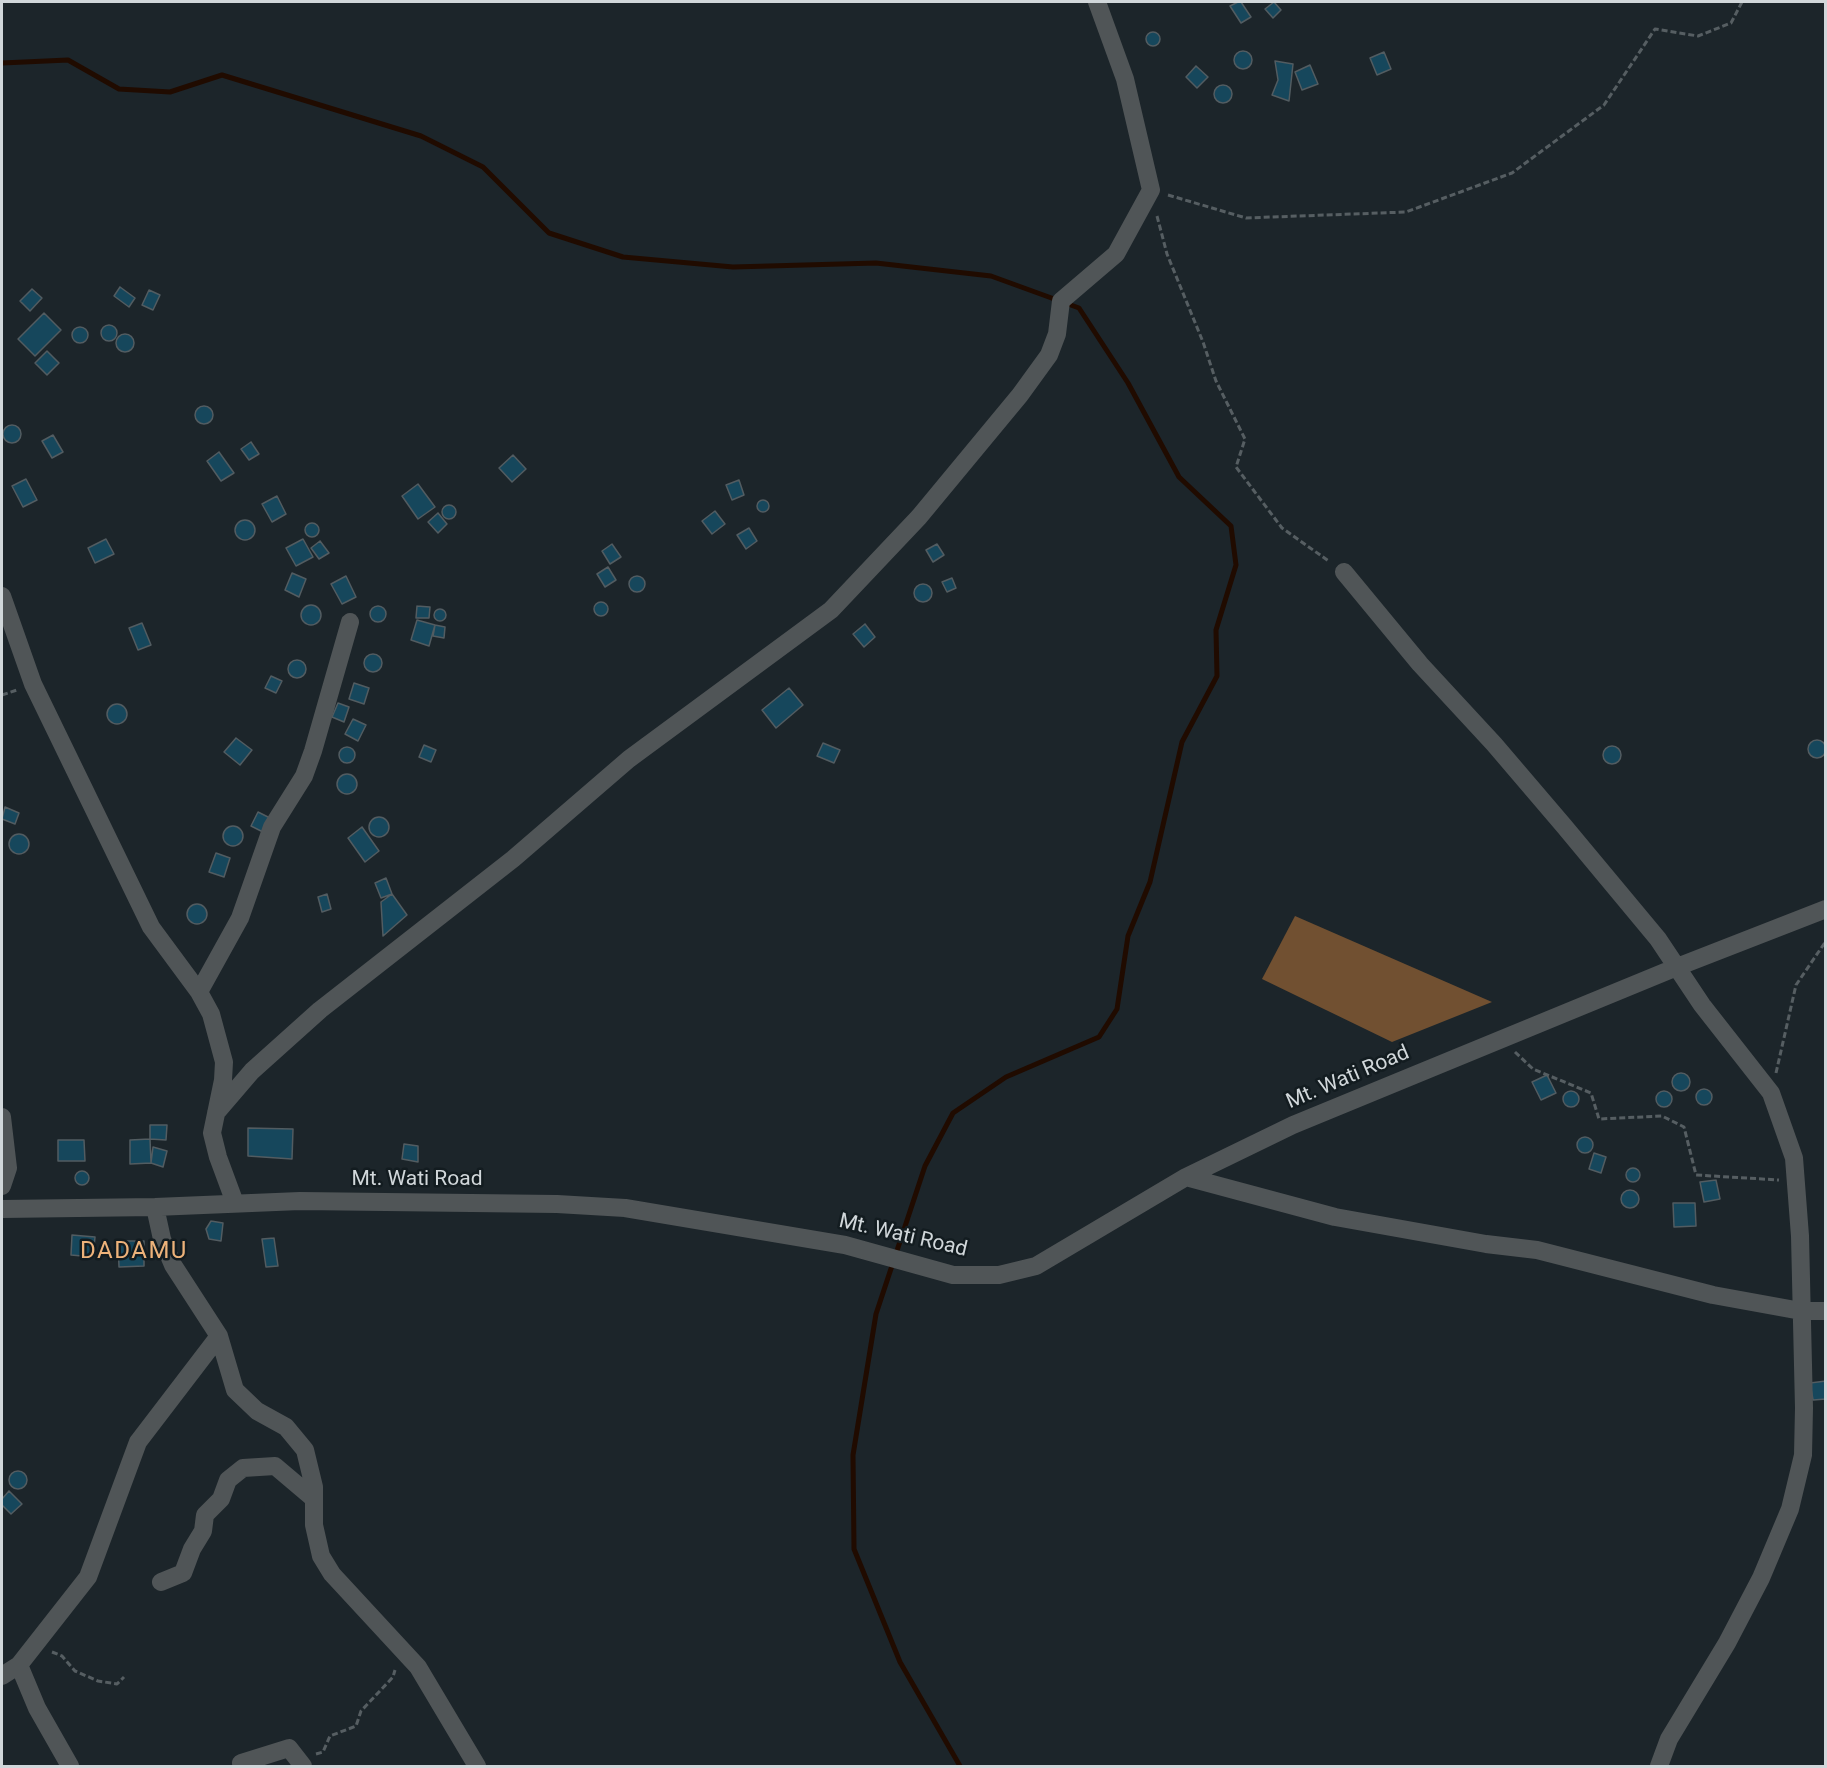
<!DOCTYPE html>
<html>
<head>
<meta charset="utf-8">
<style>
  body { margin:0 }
  #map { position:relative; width:1827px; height:1768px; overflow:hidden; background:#1c252a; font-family:Roboto,sans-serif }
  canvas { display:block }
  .frame { position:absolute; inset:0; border:3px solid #d1d7da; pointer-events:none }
</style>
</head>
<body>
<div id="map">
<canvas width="1827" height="1768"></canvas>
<div class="frame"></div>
</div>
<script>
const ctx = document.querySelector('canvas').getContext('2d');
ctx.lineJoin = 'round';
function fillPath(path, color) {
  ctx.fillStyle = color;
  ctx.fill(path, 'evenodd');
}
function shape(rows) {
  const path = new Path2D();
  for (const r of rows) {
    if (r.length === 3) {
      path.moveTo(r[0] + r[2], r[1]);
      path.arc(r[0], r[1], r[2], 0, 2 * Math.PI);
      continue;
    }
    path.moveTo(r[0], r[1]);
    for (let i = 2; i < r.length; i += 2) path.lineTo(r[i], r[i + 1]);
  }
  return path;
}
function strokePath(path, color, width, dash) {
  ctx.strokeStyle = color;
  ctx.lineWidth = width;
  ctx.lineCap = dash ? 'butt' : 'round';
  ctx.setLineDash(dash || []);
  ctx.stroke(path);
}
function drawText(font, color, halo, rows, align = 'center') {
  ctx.font = font + ' Roboto,sans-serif';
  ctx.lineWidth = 5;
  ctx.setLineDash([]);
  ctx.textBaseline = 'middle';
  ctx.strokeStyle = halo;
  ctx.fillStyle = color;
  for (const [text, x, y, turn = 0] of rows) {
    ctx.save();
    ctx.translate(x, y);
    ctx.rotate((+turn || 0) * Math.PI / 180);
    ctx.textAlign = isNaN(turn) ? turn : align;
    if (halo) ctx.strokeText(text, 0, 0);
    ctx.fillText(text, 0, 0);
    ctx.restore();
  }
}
const forest = shape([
  [1295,916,1492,1002,1392,1042,1262,979]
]);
const stream = shape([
  [2,63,68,60,119,89,170,92,222,75,421,136,483,167,549,233,623,257,733,267,876,263,991,276,1079,308,1128,383,1179,477,1231,526,1236,565,1216,630,1217,676,1182,742,1150,882,1128,936,1117,1009,1099,1037,1006,1077,953,1113,925,1166,876,1314,853,1455,854,1549,900,1662,960,1766]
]);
const building = shape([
  [1238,2,1241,2,1251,17,1241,23,1230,6,1238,2],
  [1274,2,1281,10,1273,18,1265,9,1274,2],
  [1153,39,7],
  [1243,60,9],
  [1384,52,1391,69,1377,75,1370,58,1384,52],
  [1275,61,1293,64,1289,101,1272,95,1278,80,1275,61],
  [1310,65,1318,84,1302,90,1295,72,1310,65],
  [1196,66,1208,77,1197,88,1186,77,1196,66],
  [1223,94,9],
  [120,287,135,298,129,307,114,296,120,287],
  [32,289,42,298,30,311,20,301,32,289],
  [149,290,160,295,153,310,142,305,149,290],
  [44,313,61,330,35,356,18,339,44,313],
  [109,333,8],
  [80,335,8],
  [125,343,9],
  [47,351,59,363,47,375,35,363,47,351],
  [204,415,9],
  [12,434,9],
  [53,435,63,452,52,458,42,441,53,435],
  [251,442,259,454,249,460,241,449,251,442],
  [219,452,234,473,221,481,207,461,219,452],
  [513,455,526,469,512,482,499,468,513,455],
  [26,479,37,500,23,507,12,486,26,479],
  [739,480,744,495,732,500,726,485,739,480],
  [418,484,435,507,418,519,402,496,418,484],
  [277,496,286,514,272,522,262,504,277,496],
  [763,506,6],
  [449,512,7],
  [715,511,725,524,712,534,702,521,715,511],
  [438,513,447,524,438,533,428,522,438,513],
  [245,530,10],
  [312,530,7],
  [749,528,757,541,746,549,737,535,749,528],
  [106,539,114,554,95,563,88,548,106,539],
  [303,539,313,557,296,566,286,548,303,539],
  [320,541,329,553,319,559,311,548,320,541],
  [612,544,621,557,610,564,602,551,612,544],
  [937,544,944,555,933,562,926,550,937,544],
  [608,567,616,580,605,587,597,574,608,567],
  [292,573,306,579,299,597,285,590,292,573],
  [346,576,356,597,342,604,331,584,346,576],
  [637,584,8],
  [952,578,956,588,947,592,942,582,952,578],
  [923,593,9],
  [601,609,7],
  [311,615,10],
  [417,606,430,607,429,618,416,618,417,606],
  [378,614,8],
  [440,615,6],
  [417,620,435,625,429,646,411,640,417,620],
  [142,623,151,645,138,650,129,628,142,623],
  [865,624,875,637,864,647,853,634,865,624],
  [435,625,445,627,444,638,433,636,435,625],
  [373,663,9],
  [297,669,9],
  [271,676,282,681,276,693,265,688,271,676],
  [354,683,369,688,364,704,349,699,354,683],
  [789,688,803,705,776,728,762,710,789,688],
  [338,703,349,707,344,722,332,717,338,703],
  [117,714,10],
  [353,719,366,725,358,741,345,734,353,719],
  [236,738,252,750,240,765,224,752,236,738],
  [1817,749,9],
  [823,743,840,750,834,763,817,756,823,743],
  [424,745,436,750,431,762,419,757,424,745],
  [1612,755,9],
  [347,755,8],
  [347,784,10],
  [5,807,19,813,15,824,2,819,5,807],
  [258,812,270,818,263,832,251,826,258,812],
  [379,827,10],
  [233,836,10],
  [362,827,379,851,365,862,348,838,362,827],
  [19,844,10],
  [216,853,230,858,224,877,209,872,216,853],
  [386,878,392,894,381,898,375,883,386,878],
  [327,894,331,909,322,912,318,897,327,894],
  [392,894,407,915,383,936,381,902,392,894],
  [197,914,10],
  [1681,1082,9],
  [1547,1075,1556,1093,1541,1100,1532,1082,1547,1075],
  [1704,1097,8],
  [1664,1099,8],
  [1571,1099,8],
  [150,1125,167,1125,166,1140,150,1139,150,1125],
  [248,1128,293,1129,292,1159,248,1156,248,1128],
  [1585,1145,8],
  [150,1139,151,1163,130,1164,130,1140,150,1139],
  [58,1140,84,1140,85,1161,58,1161,58,1140],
  [404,1144,418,1146,418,1162,402,1159,404,1144],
  [153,1147,167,1151,163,1167,151,1163,153,1147],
  [1594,1153,1606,1157,1601,1173,1589,1169,1594,1153],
  [1633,1175,7],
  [82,1178,7],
  [1716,1180,1720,1199,1704,1202,1700,1182,1716,1180],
  [1630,1199,9],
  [1673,1203,1695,1203,1696,1226,1674,1227,1673,1203],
  [211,1221,223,1223,221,1241,209,1239,206,1229,211,1221],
  [72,1235,95,1237,93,1257,71,1255,72,1235],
  [274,1238,278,1266,266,1267,262,1239,274,1238],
  [118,1241,144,1241,144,1266,119,1267,118,1241],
  [1826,1381,1826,1399,1813,1400,1810,1383,1826,1381],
  [18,1480,9],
  [9,1491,22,1504,11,1514,2,1505,2,1499,9,1491]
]);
const path = shape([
  [1168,195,1246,218,1406,212,1512,173,1604,105,1655,29,1698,36,1731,23,1742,2],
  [1157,216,1167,254,1203,342,1216,381,1245,439,1236,467,1282,528,1330,562],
  [2,695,17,690],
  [1515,1052,1533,1069,1591,1093,1599,1119,1662,1116,1684,1127,1696,1175,1779,1180],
  [1776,1073,1796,985,1826,941],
  [52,1652,62,1656,75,1671,98,1681,117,1684,124,1677],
  [316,1754,323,1752,330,1736,356,1726,361,1711,393,1677,395,1670]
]);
const minor = shape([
  [1344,572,1420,664,1494,744,1564,826,1658,939,1702,1005,1771,1093,1794,1158,1800,1236,1804,1408,1803,1455,1790,1509,1761,1578,1727,1643,1669,1739,1659,1766],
  [2,596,33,684,151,927,199,992,211,1014,224,1062,223,1080,212,1133,218,1157,235,1203],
  [199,992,240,918,272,827,304,776,313,751,350,622],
  [216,1113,252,1071,320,1010,513,859,629,759,831,610,919,517,1020,395,1049,355,1057,334,1061,301,1116,254,1151,190,1125,79,1097,2],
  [2,1117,8,1168,2,1186],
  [1186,1177,1335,1217,1486,1244,1537,1250,1713,1295,1801,1311,1826,1311],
  [2,1209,155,1207,300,1201,557,1204,625,1208,845,1245,953,1275,999,1275,1036,1266,1186,1177,1293,1125,1677,967,1826,909],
  [219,1336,235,1390,257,1411,286,1427,305,1450,314,1487,314,1525,321,1556,332,1574,418,1667,477,1766],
  [161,1582,183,1573,192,1549,203,1531,205,1515,221,1499,228,1480,243,1468,275,1466,314,1499],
  [19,1665,37,1708,70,1766],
  [2,1676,19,1665,88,1577,138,1442,219,1336,173,1265,162,1239,155,1207],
  [241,1763,289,1748,303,1766]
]);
const streetNames = [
  ["Mt. Wati Road",1348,1078,-23],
  ["Mt. Wati Road",417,1180],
  ["Mt. Wati Road",903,1236,13]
];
const quarterNames = [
  ["DADAMU",134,1252]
];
fillPath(forest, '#715031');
strokePath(stream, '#200b00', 5);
fillPath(building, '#16475c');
strokePath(building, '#525c61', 1.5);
strokePath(path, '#565e62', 3, [6, 3]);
strokePath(minor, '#505557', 18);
drawText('21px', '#d1d7da', '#131c20', streetNames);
ctx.letterSpacing = '1.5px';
drawText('24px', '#edb27a', '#131c20', quarterNames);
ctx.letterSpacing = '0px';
</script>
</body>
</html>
